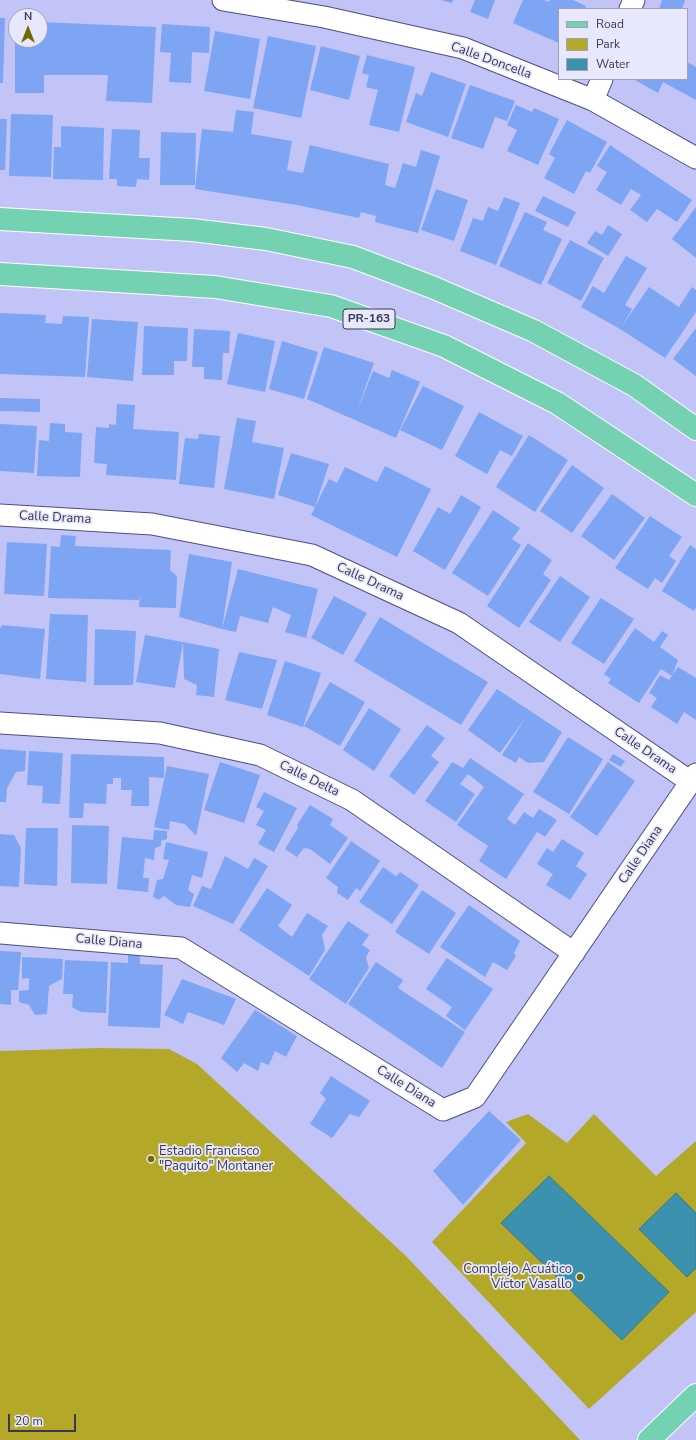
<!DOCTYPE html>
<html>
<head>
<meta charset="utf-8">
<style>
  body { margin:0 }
  #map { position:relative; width:696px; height:1440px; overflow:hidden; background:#c2c4f8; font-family:"Nunito Sans",sans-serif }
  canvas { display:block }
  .legend { position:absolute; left:558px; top:8px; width:130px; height:72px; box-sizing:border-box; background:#e7e8fc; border:1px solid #a1a2b8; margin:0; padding:5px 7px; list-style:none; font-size:12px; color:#383852 }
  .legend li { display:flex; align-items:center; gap:8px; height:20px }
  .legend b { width:20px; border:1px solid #a1a2b8 }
  .north { position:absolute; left:8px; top:8px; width:40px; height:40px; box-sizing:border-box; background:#e7e8fc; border:1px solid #a1a2b8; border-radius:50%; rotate:0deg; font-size:11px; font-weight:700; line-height:16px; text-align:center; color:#383852 }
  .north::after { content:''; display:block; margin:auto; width:14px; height:18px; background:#726900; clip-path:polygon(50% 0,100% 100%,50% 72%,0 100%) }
  .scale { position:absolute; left:8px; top:1414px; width:68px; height:18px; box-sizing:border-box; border:2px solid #383852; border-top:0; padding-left:5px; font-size:12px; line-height:14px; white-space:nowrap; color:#383852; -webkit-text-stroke:3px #e7e8fc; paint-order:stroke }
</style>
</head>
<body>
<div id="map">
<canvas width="696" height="1440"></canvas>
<ul class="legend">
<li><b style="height:5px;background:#74d1b2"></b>Road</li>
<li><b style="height:11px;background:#b4a828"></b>Park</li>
<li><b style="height:11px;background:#3b91ae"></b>Water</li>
</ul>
<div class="north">N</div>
<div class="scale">20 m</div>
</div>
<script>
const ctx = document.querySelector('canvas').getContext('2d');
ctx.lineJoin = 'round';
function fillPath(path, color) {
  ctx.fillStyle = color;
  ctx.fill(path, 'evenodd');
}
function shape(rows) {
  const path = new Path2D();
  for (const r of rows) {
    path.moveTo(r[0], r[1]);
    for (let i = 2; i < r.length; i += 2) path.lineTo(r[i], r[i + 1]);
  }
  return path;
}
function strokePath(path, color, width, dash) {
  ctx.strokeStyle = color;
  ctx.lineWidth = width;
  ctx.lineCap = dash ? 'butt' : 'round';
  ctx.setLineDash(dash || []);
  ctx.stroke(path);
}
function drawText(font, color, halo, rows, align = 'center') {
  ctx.font = font + ' "Nunito Sans",sans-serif';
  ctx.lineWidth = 3.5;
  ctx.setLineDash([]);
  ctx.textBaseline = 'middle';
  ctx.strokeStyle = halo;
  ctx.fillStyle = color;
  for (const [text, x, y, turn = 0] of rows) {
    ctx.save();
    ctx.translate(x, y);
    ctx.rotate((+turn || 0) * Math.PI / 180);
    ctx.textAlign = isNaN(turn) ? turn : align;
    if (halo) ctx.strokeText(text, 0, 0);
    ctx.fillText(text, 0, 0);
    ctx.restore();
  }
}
const green = shape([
  [97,1048,169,1049,197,1064,405,1255,580,1440,0,1440,0,1051],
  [528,1114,567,1143,594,1114,656,1176,696,1141,696,1312,589,1409,432,1242,526,1143,506,1122]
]);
const water = shape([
  [549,1176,669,1292,622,1340,501,1223,549,1176],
  [676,1193,696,1213,696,1268,687,1277,639,1229,676,1193]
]);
const building = shape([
  [441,0,453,0,452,3],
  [475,0,495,0,488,19,470,12],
  [523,0,544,0,549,2,550,0,573,0,586,6,585,9,559,9,559,43,513,23],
  [662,0,685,0,682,9,659,9],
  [0,18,5,18,3,83,0,83],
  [40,22,156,27,152,103,106,101,108,75,44,75,44,93,15,93,15,40,40,40],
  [162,24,210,27,209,53,192,52,191,83,169,82,171,53,160,52],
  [215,31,260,39,250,99,204,91],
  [268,36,316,46,301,118,253,108],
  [321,46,360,56,349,100,310,90],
  [367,55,415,67,399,132,369,125,378,90,366,87,369,75,362,73],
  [687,62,696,67,696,100,663,82,658,93,633,79,687,79],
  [431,72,466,84,448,137,406,122,416,93,422,96],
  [470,85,515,101,507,121,495,117,483,149,451,138],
  [516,105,532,112,534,108,559,119,538,165,507,151,517,130,507,125],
  [236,110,254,112,251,134,292,141,287,170,303,173,310,145,389,164,385,185,395,188,403,163,416,167,421,150,440,156,418,233,375,222,376,216,361,212,359,218,297,205,195,189,202,129,233,132],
  [11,114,53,115,51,177,9,176],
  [0,119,7,119,5,170,0,170],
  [567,120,607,142,590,173,586,171,574,194,544,178,555,158,549,154],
  [61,126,104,128,103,180,53,179,54,147,61,147],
  [112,129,140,130,139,158,150,158,149,180,137,179,136,187,117,186,117,179,109,179],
  [161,132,196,133,195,185,160,185],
  [610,145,692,200,677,222,657,209,647,222,630,210,641,195,631,189,621,205,596,190,607,172,597,166],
  [436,189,468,200,454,241,421,230],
  [543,196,576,212,568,227,535,211],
  [504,197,520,203,496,265,460,251,473,218,483,221,488,207,498,211],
  [696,207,696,258,672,239],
  [525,212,547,222,543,230,562,239,541,285,499,266],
  [608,225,622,234,608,256,587,243,595,231,602,235],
  [570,240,604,258,581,301,547,283],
  [626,256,647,268,625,305,632,309,622,326,649,287,679,307,692,287,696,290,696,312,665,358,620,329,581,307,593,286,604,293],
  [0,313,46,315,45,323,62,324,63,316,89,317,85,377,0,374],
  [92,319,138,322,133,381,87,377],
  [144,326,188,328,187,361,174,361,174,375,142,375],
  [696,328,696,376,673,359],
  [194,329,230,331,229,353,223,353,222,380,204,379,204,367,192,367],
  [238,333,275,341,265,392,227,384],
  [282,341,318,352,304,399,269,389],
  [324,347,374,363,357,411,373,371,389,378,392,370,420,382,396,438,307,399],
  [423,386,464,406,442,450,400,430],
  [0,398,40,399,40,412,0,411],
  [117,404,135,405,133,429,179,432,176,480,106,475,107,464,94,463,96,427,109,428,109,424,116,425],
  [479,412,523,436,512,456,500,450,487,474,455,456],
  [237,418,256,421,252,442,284,448,274,499,224,489],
  [50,423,65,424,65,432,82,433,80,477,37,476,39,440,49,441],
  [0,424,37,426,34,473,0,471],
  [199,434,220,436,214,488,179,484,185,438,198,439],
  [529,435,568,460,535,512,496,487],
  [291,453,329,464,315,507,278,495],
  [572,465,604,488,572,533,540,511],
  [385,466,431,489,397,557,311,515,329,479,337,483,345,467,377,482],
  [612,494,645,518,614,560,581,536],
  [461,495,481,507,445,570,413,551,438,507,450,514],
  [493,510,520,528,512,539,521,545,488,596,452,573],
  [650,516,682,537,669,556,676,561,662,583,655,578,648,589,615,568],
  [61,535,76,536,75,546,171,550,170,570,177,576,176,608,139,607,140,593,139,600,48,598,51,546,60,547],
  [7,542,47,544,44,596,4,594],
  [528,543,552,560,543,574,551,580,519,628,487,606],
  [690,545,696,549,696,607,694,611,662,591],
  [189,554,232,562,222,629,179,617],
  [238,569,318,589,306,638,285,632,291,615,273,607,268,623,240,616,236,632,222,629],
  [560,576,590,597,560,642,529,622],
  [334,596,367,613,343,655,311,638],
  [601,598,634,619,604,664,571,643],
  [50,614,88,615,86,682,46,679],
  [380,617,488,682,461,725,354,661],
  [2,625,45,629,40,679,0,674,0,629],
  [635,628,654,642,662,631,668,635,660,647,678,660,672,676,661,669,639,703,608,683,611,679,604,674],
  [95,629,136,631,133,685,94,685],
  [145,635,183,642,219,649,214,697,196,695,197,685,184,679,183,642,175,688,136,682],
  [239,652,277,660,262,709,225,700],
  [285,661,321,673,303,727,267,715],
  [678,667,696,678,696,720,684,712,677,724,651,707,657,698,649,693,660,675,669,680],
  [330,682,365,702,340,746,304,726],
  [497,689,562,732,544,762,528,763,519,757,516,763,502,755,526,717,500,753,468,730],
  [369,708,401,729,374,771,343,750],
  [427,725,445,738,431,756,439,762,414,795,389,776],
  [568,737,603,759,569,814,533,792],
  [0,749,26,751,25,771,16,772,7,788,6,802,0,802],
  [29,751,63,753,60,804,42,803,43,786,27,785],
  [71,754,164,757,164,778,149,777,149,806,131,806,132,790,121,790,121,778,113,778,113,784,107,784,106,804,84,803,83,818,69,818],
  [613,754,625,761,621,767,609,760],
  [470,758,524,794,507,819,515,825,524,812,533,818,539,809,557,820,545,837,537,832,506,879,479,861,488,846,457,825,484,787,468,774,460,784,475,794,456,822,425,801,452,762,463,768],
  [220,762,260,775,244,823,204,810],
  [608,762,635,781,597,836,570,817],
  [167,766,209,774,196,836,185,824,170,821,169,830,154,827],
  [264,792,297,808,274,852,258,844,266,830,256,825,264,811,256,807],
  [310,805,333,819,330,825,348,838,330,864,310,849,304,848,297,857,285,849,298,828,297,825],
  [72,825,109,826,107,884,71,883],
  [26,828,58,828,57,886,24,884],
  [154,830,167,831,167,839,161,841,161,846,155,848,154,860,145,858,143,878,149,878,148,892,117,889,122,837,153,840],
  [0,834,14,835,21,848,19,887,0,886],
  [562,839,584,853,576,866,587,874,570,900,546,885,553,874,537,864,547,848,553,852],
  [351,841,380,861,360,891,356,888,348,900,337,893,338,887,326,878],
  [166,842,208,852,202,878,192,875,188,890,194,894,190,907,176,905,164,896,159,900,153,897,157,880,163,879,169,860,163,859],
  [225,856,248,869,254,858,268,866,233,924,193,906,202,886,211,889],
  [383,867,396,876,400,872,419,885,392,924,359,902],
  [267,888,292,905,278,926,292,937,307,913,328,926,322,935,325,950,309,976,239,930],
  [422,890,456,913,429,954,395,932],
  [469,905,520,941,514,953,516,956,507,970,493,962,485,977,440,947],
  [348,921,369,935,362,945,370,950,366,957,369,968,346,1004,309,979],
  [0,951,21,952,18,990,11,990,11,1005,0,1004],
  [128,955,140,955,140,964,163,965,160,1028,108,1026,111,962,128,963],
  [22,957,63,959,62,979,49,986,47,1014,35,1015,29,1005,19,1002,19,991,29,990,29,978,22,979],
  [447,958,493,989,465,1030,446,1016,452,1007,426,989],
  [65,960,108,962,106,1013,81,1012,72,1007,73,994,63,994],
  [376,962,403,980,398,988,465,1032,442,1068,348,1004],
  [182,979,236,999,224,1025,188,1012,183,1024,164,1015],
  [255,1010,297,1036,286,1057,275,1051,269,1065,261,1062,258,1071,244,1063,237,1072,221,1058],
  [331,1076,370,1101,359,1117,350,1114,332,1138,310,1124,326,1099,320,1093],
  [489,1111,521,1140,463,1205,433,1171]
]);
const minor = shape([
  [223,0,324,17,463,48,593,100,696,158],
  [630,9,634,0],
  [593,100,602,79],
  [0,515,152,524,312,555,459,623,691,782],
  [0,723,160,733,260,755,352,800,574,953],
  [0,933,181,948,443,1110,475,1097,696,774]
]);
const primary = shape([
  [0,219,192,230,266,239,353,257,432,287,534,331,634,385,696,429],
  [0,274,215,287,331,306,444,346,557,403,696,495],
  [649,1440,696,1395]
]);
const markers = [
  [151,1159,4,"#726900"],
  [580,1277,4,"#726900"]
];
const shields = [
  [369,319,52]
];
const shieldNames = [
  ["PR-163",369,319]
];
const streetNames = [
  ["Calle Doncella",491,61,20],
  ["Calle Drama",55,518,3],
  ["Calle Drama",370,582,25],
  ["Calle Drama",645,751,34],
  ["Calle Delta",309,779,26],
  ["Calle Diana",641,855,-56],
  ["Calle Diana",109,942,5],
  ["Calle Diana",406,1087,32]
];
const poiNames = [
  ["Estadio Francisco",159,1152],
  ["\"Paquito\" Montaner",159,1167],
  ["Complejo Acuático",572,1270,"right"],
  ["Víctor Vasallo",572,1285,"right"]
];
fillPath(green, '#b4a828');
fillPath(water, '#3b91ae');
strokePath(water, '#3a7692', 1);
fillPath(building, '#7da5f3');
strokePath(minor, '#4e4d85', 23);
strokePath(primary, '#fff', 24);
strokePath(minor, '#fff', 21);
strokePath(primary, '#74d1b2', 22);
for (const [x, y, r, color] of markers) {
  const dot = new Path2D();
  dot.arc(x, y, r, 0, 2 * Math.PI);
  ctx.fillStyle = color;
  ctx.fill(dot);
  strokePath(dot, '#e7e8fc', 1.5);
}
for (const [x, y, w] of shields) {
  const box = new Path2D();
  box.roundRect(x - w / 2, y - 10, w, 20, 3);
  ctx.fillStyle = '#e7e8fc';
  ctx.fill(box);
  strokePath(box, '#383852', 1);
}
drawText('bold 12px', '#383852', null, shieldNames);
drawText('13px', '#383852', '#e7e8fc', streetNames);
drawText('13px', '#383852', '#e7e8fc', poiNames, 'left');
</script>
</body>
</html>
